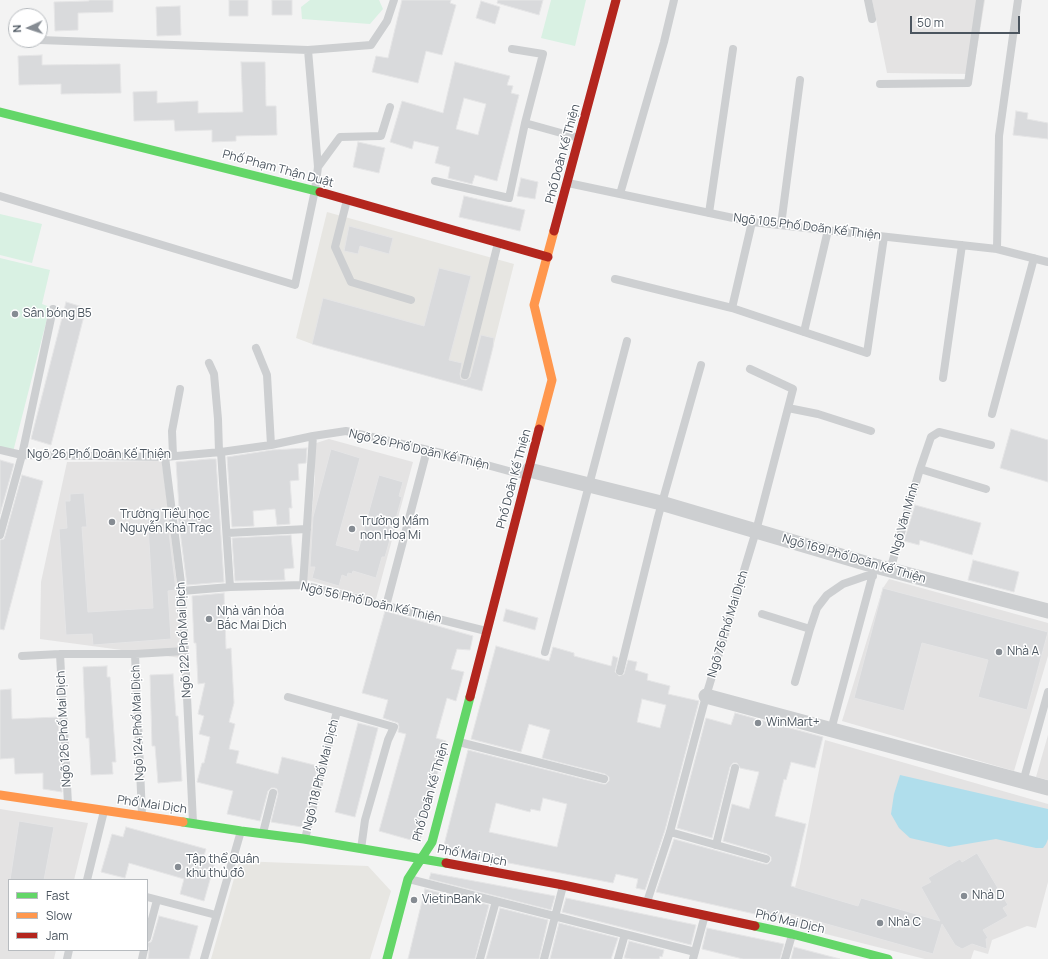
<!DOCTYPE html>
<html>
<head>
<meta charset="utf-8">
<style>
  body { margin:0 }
  #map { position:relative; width:1048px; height:959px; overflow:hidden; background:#f3f3f3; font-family:Manrope,sans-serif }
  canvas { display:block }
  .legend { position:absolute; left:8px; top:879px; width:140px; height:72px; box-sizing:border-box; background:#fff; border:1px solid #b7bbbf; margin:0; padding:5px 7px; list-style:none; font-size:12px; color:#4b555f }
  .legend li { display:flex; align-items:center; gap:8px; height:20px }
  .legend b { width:20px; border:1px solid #b7bbbf }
  .north { position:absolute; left:8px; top:8px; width:40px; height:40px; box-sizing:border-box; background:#fff; border:1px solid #b7bbbf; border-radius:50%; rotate:267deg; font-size:11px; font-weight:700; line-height:16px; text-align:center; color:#4b555f }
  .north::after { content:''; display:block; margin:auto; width:14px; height:18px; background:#868c93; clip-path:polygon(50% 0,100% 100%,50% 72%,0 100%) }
  .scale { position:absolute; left:910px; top:16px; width:110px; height:18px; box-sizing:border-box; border:2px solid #4b555f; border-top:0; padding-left:5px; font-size:12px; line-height:14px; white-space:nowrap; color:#4b555f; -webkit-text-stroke:3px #fff; paint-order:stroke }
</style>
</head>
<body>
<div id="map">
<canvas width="1048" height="959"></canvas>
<ul class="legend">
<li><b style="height:5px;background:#63d668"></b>Fast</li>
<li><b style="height:5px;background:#ff974d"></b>Slow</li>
<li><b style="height:5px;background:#b3261e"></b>Jam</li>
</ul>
<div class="north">N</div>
<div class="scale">50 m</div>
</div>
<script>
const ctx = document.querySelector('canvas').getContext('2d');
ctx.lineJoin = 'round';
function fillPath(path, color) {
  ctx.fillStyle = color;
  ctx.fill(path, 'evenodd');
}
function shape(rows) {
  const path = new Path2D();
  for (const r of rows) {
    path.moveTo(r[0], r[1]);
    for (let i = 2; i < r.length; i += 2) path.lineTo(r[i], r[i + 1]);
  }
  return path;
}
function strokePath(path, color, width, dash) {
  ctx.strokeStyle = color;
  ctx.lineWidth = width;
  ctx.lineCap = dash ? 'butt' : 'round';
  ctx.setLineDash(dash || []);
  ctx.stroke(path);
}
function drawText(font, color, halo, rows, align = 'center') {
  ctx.font = font + ' Manrope,sans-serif';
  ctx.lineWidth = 3;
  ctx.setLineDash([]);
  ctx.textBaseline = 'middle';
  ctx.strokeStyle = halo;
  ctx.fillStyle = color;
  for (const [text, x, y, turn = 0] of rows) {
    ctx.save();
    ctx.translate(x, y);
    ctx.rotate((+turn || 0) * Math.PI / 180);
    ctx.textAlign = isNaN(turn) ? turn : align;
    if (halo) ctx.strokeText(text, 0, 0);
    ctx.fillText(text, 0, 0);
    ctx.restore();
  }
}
const commercial = shape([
  [327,212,514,264,482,391,312,344,296,338],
  [239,861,368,866,391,891,370,959,211,959]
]);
const education = shape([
  [872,0,985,0,973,74,887,73],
  [329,439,413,462,376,599,304,579,306,546,312,512,315,477,313,444],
  [162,461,177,585,181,658,40,639,41,582,67,462],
  [889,579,1048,623,1048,656,1014,771,842,721,883,588],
  [1048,735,1048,780,1036,777],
  [825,740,1048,804,1048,882,1036,928,1027,926,992,940,988,954,974,950,971,959,925,959,786,924,799,871],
  [0,809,88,823,74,880,9,880,9,950,56,950,54,959,0,959]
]);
const green = shape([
  [310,0,379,0,383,9,370,24,302,19,301,7],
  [551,0,586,0,575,46,541,38],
  [0,214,42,224,32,263,0,255],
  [0,258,50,270,42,304,50,307,13,452,0,448]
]);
const water = shape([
  [900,775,1048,809,1048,839,1046,844,1043,848,1036,848,996,839,949,847,910,838,899,828,891,814,894,794]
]);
const building = shape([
  [89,0,113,0,113,12,78,13,78,30,55,31,54,2,89,1,89,0],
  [229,0,248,0,248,16,229,16,229,0],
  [272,0,292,0,292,15,272,15,272,0],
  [402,0,451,0,450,3,456,5,442,55,426,51,418,83,372,72,376,56,388,58,402,0],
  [498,0,543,0,539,15,497,3,498,0],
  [481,1,500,7,495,24,476,18,481,1],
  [180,6,181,35,157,36,156,7,180,6],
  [42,55,42,65,120,64,121,93,61,94,61,84,19,85,18,56,42,55],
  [241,62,265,62,266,106,276,106,277,135,236,136,236,141,212,142,212,130,175,131,174,120,134,121,133,92,157,91,157,103,198,101,198,113,243,112,241,62],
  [455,62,510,76,507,85,513,86,511,93,519,95,497,181,475,175,472,184,448,178,450,167,435,163,439,147,414,141,412,149,390,142,402,101,443,113,455,62],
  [464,98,486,104,478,135,456,129,464,98],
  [1016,111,1028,113,1027,119,1048,123,1048,139,1013,135,1016,111],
  [358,142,385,148,379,173,353,167,358,142],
  [521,178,538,182,535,199,517,196,521,178],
  [464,196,525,210,520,231,459,217,464,196],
  [349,226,393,238,389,254,360,246,358,254,344,251,349,226],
  [439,268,471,276,449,360,462,363,460,374,461,379,466,380,470,377,481,335,494,338,493,347,482,391,312,344,323,298,424,326,439,268],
  [66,302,86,308,51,445,31,439,66,302],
  [1011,429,1048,440,1048,482,1000,468,1011,429],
  [307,448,306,463,298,464,299,480,290,481,292,508,289,508,290,524,277,525,275,509,253,511,254,526,232,527,227,457,272,450,307,448],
  [331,449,360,458,336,545,358,551,379,475,403,482,399,496,402,497,385,557,382,557,376,578,353,571,352,574,348,573,347,577,342,575,339,586,312,578,315,567,310,567,313,517,331,449],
  [209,459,216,459,224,582,187,585,177,508,179,507,176,462,209,459],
  [0,460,14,464,0,514,0,460],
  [22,475,43,481,4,630,0,629,0,540,4,539,5,536,22,475],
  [84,493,87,527,82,527,88,612,153,608,147,509,166,508,176,590,168,591,171,639,93,645,92,634,66,635,59,529,67,528,65,501,70,501,70,494,84,493],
  [915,505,981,523,972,555,920,540,919,545,904,541,915,505],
  [291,535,294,568,284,569,285,580,235,581,232,538,291,535],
  [973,560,1019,572,1014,592,968,580,973,560],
  [883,588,1048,632,1027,710,978,697,988,660,922,643,904,711,854,698,883,588],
  [224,593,226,649,231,648,234,703,229,722,235,724,229,749,239,751,236,763,278,774,282,757,318,766,302,827,271,822,278,794,277,789,275,788,271,788,268,791,260,821,227,814,233,791,197,782,202,763,204,763,210,737,199,734,204,716,198,714,205,683,198,684,196,643,194,643,192,596,224,593],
  [506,609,538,618,535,630,503,621,506,609],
  [385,611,473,636,470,650,457,649,451,669,464,672,456,701,447,698,436,738,446,741,421,837,418,842,379,831,406,734,398,732,399,727,398,723,383,718,388,700,362,693,385,611],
  [496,646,549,661,553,647,574,653,574,656,611,666,613,656,618,658,615,672,619,676,624,674,628,660,637,662,635,670,648,674,647,680,670,686,668,694,699,701,665,830,645,890,636,888,638,879,616,874,613,883,441,850,444,845,468,750,603,784,606,784,609,781,609,777,605,774,542,758,550,730,529,724,521,752,471,739,496,646],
  [642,699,666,705,660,728,637,722,642,699],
  [543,798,567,804,557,847,489,832,496,803,530,812,531,809,540,811,543,798],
  [107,666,107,677,110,677,116,762,112,762,113,774,91,775,89,738,86,738,83,667,107,666],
  [173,674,176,716,178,716,182,781,158,783,155,746,152,746,150,675,173,674],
  [11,689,12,719,58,717,62,792,43,789,43,773,15,774,14,758,0,759,0,690,11,689],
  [735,713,823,737,815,768,791,762,786,780,784,779,775,816,806,824,791,886,858,906,861,898,940,921,921,887,931,882,928,878,960,859,962,862,977,853,1008,905,1003,908,1008,916,983,930,988,938,986,939,987,949,972,944,962,949,955,945,942,924,933,954,784,912,782,920,656,892,674,839,765,864,768,864,771,861,771,857,767,854,723,841,732,804,749,809,759,772,740,768,737,763,733,763,730,767,712,838,677,828,706,718,731,725,735,713],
  [358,723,378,728,355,817,335,812,358,723],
  [19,821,54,827,44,880,10,880,19,821],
  [126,827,206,849,203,859,215,862,204,901,180,894,184,879,129,863,125,878,101,872,112,834,123,837,126,827],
  [431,873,555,896,551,910,429,879,431,873],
  [425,889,489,905,475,959,408,959,425,889],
  [566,898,696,925,691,945,562,912,566,898],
  [500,908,548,920,539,959,486,959,500,908],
  [159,916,198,926,189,959,148,959,149,951,147,943,151,942,152,940,159,916],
  [559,923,618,938,611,959,550,959,559,923],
  [707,928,784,944,780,959,743,959,702,949,707,928],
  [629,941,664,950,662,957,660,956,659,959,631,959,624,958,629,941],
  [794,947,840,959,791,959,794,947]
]);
const lane = shape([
  [868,0,872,19],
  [40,40,308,50,371,45,387,21,394,0],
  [512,49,543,54,525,123],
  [880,84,968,83,980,0],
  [318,167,340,137,381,136,390,107],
  [435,181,509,198,525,123,579,138],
  [568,183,752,222,997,249,1048,262],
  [620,194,664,42,674,0],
  [0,196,295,285,315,190,318,167,308,50],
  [347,200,335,247,351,282,411,300],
  [709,213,733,49],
  [781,225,800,80],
  [997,249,999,136,1018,0],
  [615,279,732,308,867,353,884,237],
  [732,308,752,222],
  [804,332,828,230],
  [256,348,267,375,271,445],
  [209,363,214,374,218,419,219,452],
  [465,375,498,243],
  [943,378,962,245],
  [788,408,818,414,871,431],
  [992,414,1034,258],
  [0,450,22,455,165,457,221,452,271,445,313,436,346,431,454,456,527,476],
  [221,452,230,587],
  [173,456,172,431,180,389],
  [165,457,182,591,193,823],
  [920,469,931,437,939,432,991,445],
  [227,533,307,529],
  [0,535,22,455,53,309],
  [890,570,920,469,986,489],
  [303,585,313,436],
  [182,591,230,587,303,585,486,631],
  [386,606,427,450],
  [762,614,810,629],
  [545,652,627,341],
  [60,654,68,804],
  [135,654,142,815],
  [22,656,60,654,135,654,185,651],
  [620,671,658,517,701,365],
  [795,682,810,629,817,608,827,595,843,584,866,576,873,576],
  [288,697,394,727,388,740,365,820,361,849],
  [831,730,875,566],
  [459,742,604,779],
  [1023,782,1048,692],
  [670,832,766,859],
  [263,833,273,793],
  [305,839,337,711],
  [716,845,735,768],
  [409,879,695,952],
  [87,880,104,811],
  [147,897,216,915],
  [647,902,670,832,706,696,756,531,793,389,750,369],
  [147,938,157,900],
  [67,959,69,950],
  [142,959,144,950],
  [204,959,241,831],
  [480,959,496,901],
  [544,959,563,886],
  [618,959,625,934],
  [693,959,705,915],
  [785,959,792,935]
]);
const street = shape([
  [529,470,661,503,875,566,1048,611],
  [706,696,1048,788]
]);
const fast = shape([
  [0,112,320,192],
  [183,822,241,831,304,839,446,863],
  [755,926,792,934,888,959],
  [387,959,408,879,432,842,470,697]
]);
const slow = shape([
  [539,429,552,380,534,305,554,231],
  [0,795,183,822]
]);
const jam = shape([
  [320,192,548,257],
  [554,231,616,0],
  [470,697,539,429],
  [446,863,563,885,755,926]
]);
const markers = [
  [15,314,4,"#868c93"],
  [112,522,4,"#868c93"],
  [352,529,4,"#868c93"],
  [209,619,4,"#868c93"],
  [999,652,4,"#868c93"],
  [758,723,4,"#868c93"],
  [178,867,4,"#868c93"],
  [964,896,4,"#868c93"],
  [414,900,4,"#868c93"],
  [880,923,4,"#868c93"]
];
const streetNames = [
  ["Phố Doãn Kế Thiện",563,154,-75],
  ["Phố Phạm Thận Duật",278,169,15],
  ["Ngõ 105 Phố Doãn Kế Thiện",807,227,7],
  ["Ngõ 26 Phố Doãn Kế Thiện",419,450,13],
  ["Ngõ 26 Phố Doãn Kế Thiện",99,455],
  ["Phố Doãn Kế Thiện",514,479,-75],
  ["Ngõ Văn Minh",905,519,-74],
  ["Ngõ 169 Phố Doãn Kế Thiện",854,559,16],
  ["Ngõ 56 Phố Doãn Kế Thiện",371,603,13],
  ["Ngõ 76 Phố Mai Dịch",728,624,-73],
  ["Ngõ 122 Phố Mai Dịch",184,640,-93],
  ["Ngõ 124 Phố Mai Dịch",138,723,-92],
  ["Ngõ 126 Phố Mai Dịch",64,729,-93],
  ["Ngõ 118 Phố Mai Dịch",321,775,-76],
  ["Phố Doãn Kế Thiện",431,792,-74],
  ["Phố Mai Dịch",152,805,8],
  ["Phố Mai Dịch",472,856,11],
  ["Phố Mai Dịch",790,922,13]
];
const poiNames = [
  ["Sân bóng B5",23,314],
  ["Trường Tiểu học",120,515],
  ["Nguyễn Khả Trạc",120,529],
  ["Trường Mầm",360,522],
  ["non Hoạ Mi",360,536],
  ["Nhà văn hóa",217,612],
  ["Bắc Mai Dịch",217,626],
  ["Nhà A",1007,652],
  ["WinMart+",766,723],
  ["Tập thể Quân",186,860],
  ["khu thủ đô",186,874],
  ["Nhà D",972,896],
  ["VietinBank",422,900],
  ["Nhà C",888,923]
];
fillPath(commercial, '#e7e6e2');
fillPath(education, '#e4e3e3');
fillPath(green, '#d9f1e3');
fillPath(water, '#b0deec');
fillPath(building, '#d9dadc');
strokePath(building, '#e5e5e6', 1);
strokePath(lane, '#cdcfd1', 8);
strokePath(street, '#cdcfd1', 15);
strokePath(fast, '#63d668', 9);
strokePath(slow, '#ff974d', 9);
strokePath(jam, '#b3261e', 9);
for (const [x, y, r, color] of markers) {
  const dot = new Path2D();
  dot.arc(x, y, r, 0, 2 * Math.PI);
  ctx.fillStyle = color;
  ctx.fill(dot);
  strokePath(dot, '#fff', 1.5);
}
drawText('12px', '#4b555f', '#fff', streetNames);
drawText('12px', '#4b555f', '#fff', poiNames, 'left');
</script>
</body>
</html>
